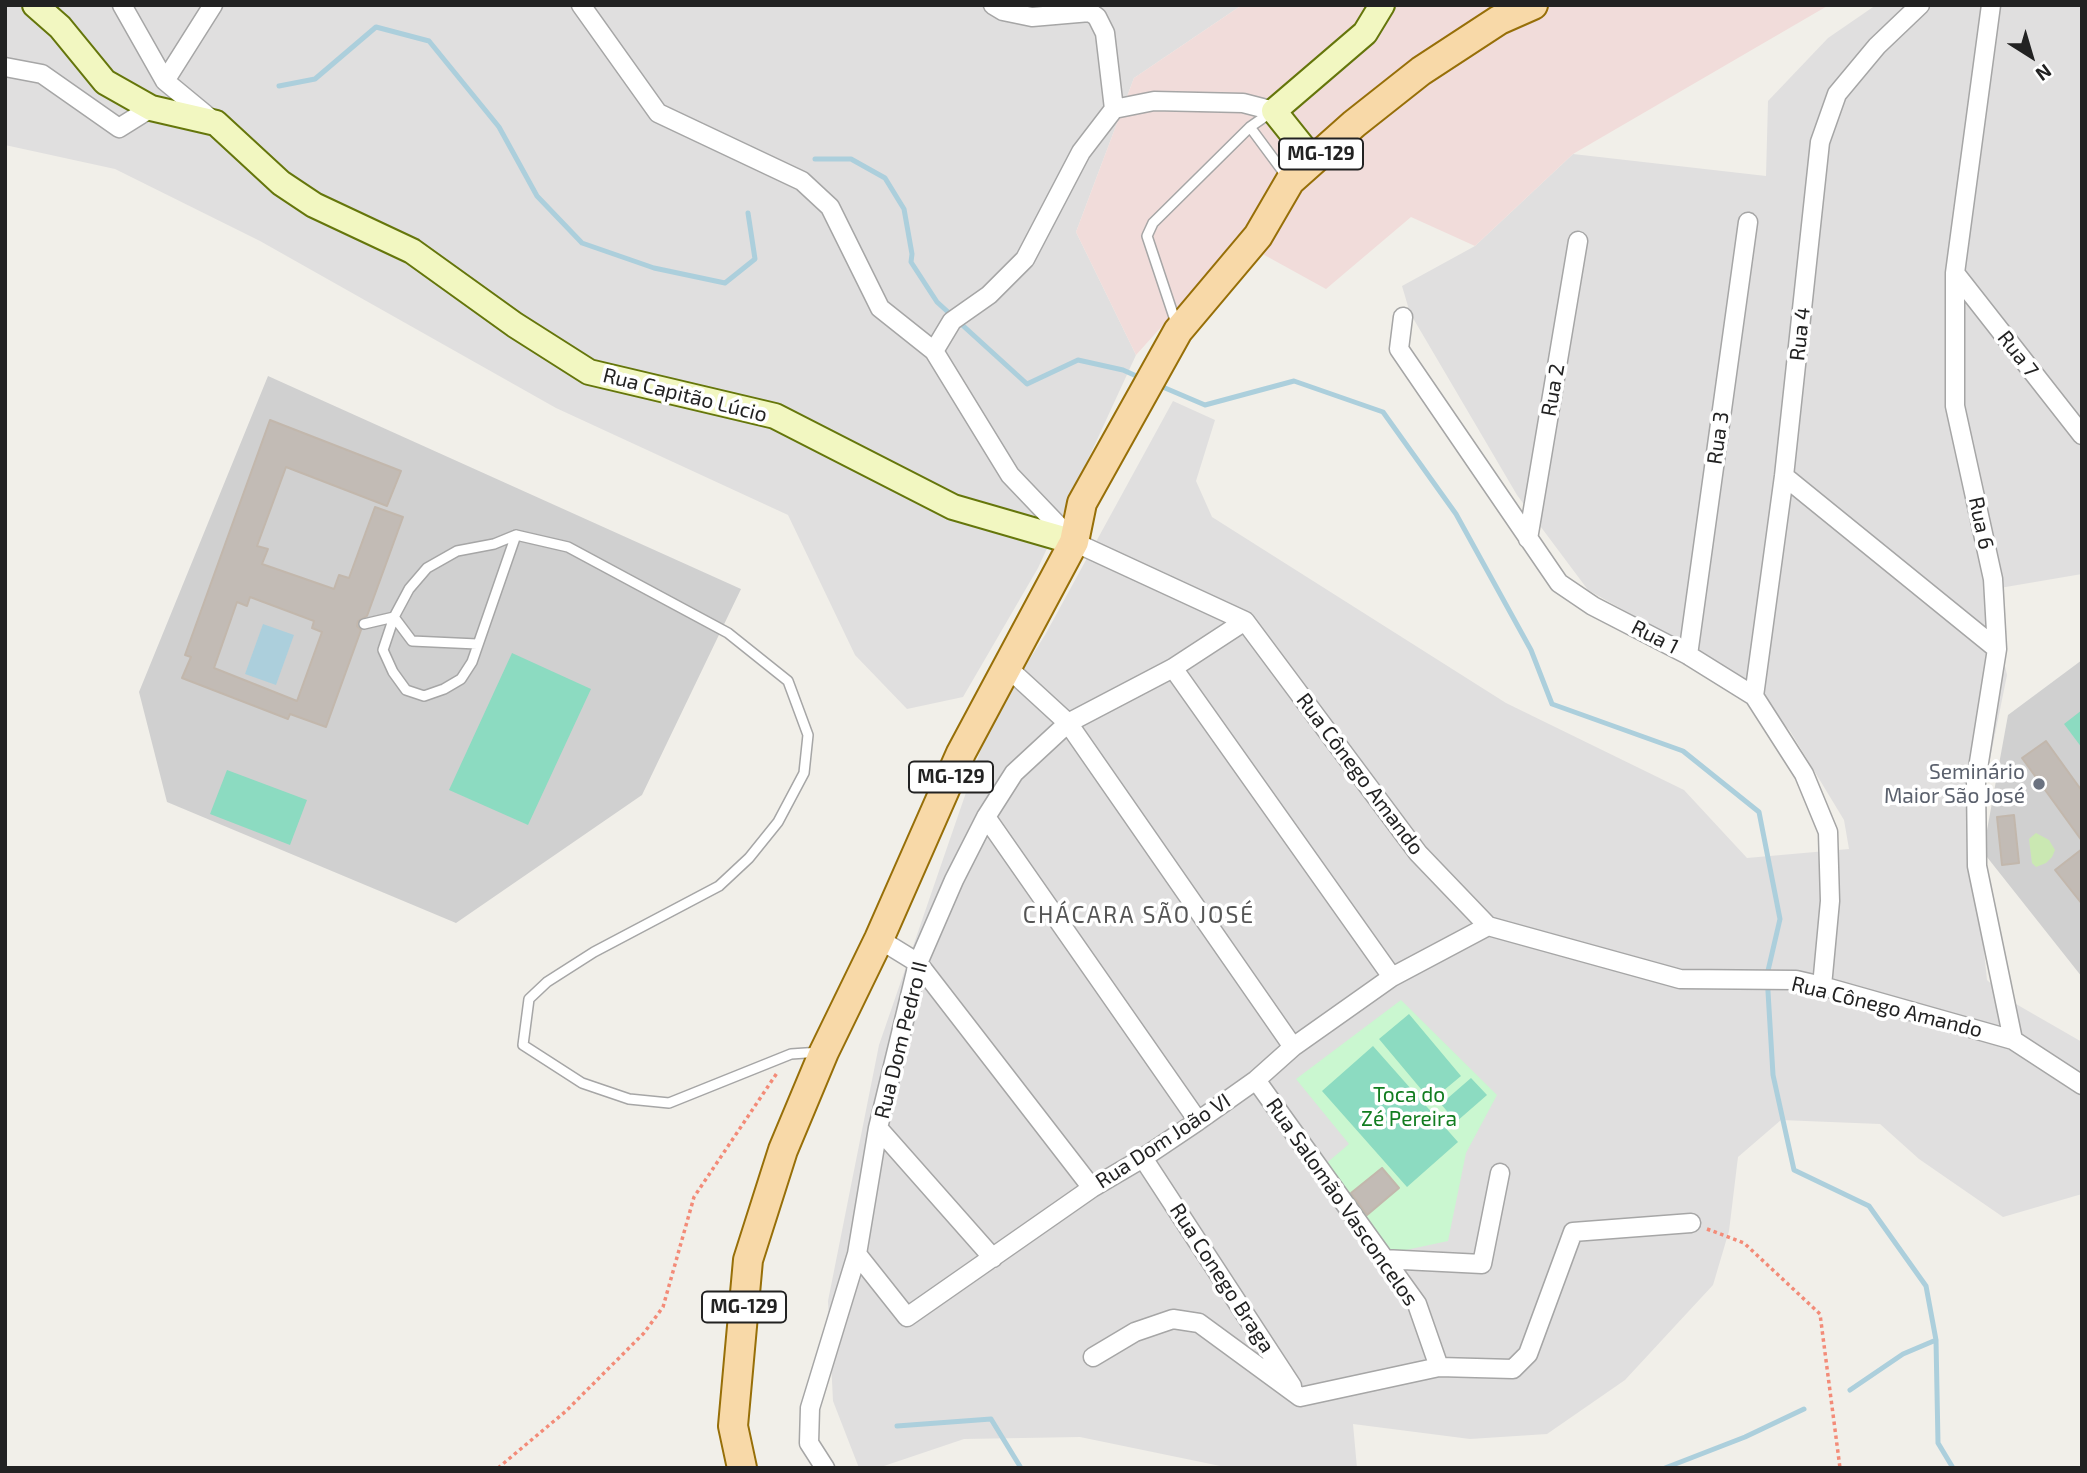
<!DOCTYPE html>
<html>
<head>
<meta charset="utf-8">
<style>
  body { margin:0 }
  #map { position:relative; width:2087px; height:1473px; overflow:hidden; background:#f1efe9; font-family:"Exo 2",sans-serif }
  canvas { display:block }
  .frame { position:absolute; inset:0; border:7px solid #222; pointer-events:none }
  .north { position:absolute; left:1996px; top:21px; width:70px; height:70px; -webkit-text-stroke:5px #fff; paint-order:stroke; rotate:143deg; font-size:19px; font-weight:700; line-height:28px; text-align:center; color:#222 }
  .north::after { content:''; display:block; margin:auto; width:24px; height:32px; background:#222; clip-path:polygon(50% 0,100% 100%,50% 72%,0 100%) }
</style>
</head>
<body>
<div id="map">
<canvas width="2087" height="1473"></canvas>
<div class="frame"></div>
<div class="north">N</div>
</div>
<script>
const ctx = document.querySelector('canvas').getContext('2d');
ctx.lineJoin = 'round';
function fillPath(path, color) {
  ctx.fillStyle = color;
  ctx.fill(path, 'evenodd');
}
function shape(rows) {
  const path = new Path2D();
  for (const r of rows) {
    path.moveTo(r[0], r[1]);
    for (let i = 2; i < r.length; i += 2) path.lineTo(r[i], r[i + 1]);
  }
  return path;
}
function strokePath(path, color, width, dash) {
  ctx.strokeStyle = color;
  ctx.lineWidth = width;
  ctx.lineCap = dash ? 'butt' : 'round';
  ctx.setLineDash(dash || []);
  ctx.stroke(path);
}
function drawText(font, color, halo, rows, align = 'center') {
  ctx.font = font + ' "Exo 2",sans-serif';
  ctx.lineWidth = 7;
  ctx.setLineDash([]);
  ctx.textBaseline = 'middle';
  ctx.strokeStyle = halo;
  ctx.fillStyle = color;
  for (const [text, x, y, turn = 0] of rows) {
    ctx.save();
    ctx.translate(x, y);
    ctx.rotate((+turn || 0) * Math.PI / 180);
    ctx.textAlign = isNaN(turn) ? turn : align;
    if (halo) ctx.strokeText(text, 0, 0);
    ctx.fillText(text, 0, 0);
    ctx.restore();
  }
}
const residential = shape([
  [5,5,1242,5,1134,78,1076,232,1136,355,1038,568,963,697,907,709,855,655,788,515,556,408,260,241,115,169,5,145],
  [1876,5,2082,5,2082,574,1988,590,2007,675,1973,843,1987,980,2009,1000,2082,1042,2082,1194,2003,1217,1919,1159,1880,1124,1781,1120,1738,1157,1729,1231,1713,1285,1625,1380,1547,1434,1470,1439,1353,1424,1357,1468,1230,1468,1080,1437,964,1439,878,1468,859,1468,833,1401,828,1301,879,1045,991,720,1045,635,1173,401,1215,420,1196,481,1212,517,1506,703,1684,790,1747,858,1849,849,1844,820,1790,731,1736,674,1588,590,1517,495,1410,313,1402,286,1475,246,1573,154,1766,176,1768,101,1828,38]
]);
const commercial = shape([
  [1242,5,1829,5,1573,154,1475,246,1411,217,1326,289,1239,241,1136,355,1076,232,1134,78]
]);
const religious = shape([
  [268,376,741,589,642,795,456,923,167,802,139,692],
  [2082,660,2082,977,1983,852,2008,715]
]);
const grass = shape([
  [2036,833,2049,840,2055,850,2052,857,2046,863,2036,867,2032,863,2029,839]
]);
const park = shape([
  [1401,1000,1497,1095,1466,1153,1448,1241,1373,1257,1316,1172,1349,1144,1296,1079]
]);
const pitch = shape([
  [512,653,591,689,528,825,449,790],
  [2082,710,2082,748,2064,724],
  [227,770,307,800,290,845,210,814],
  [1409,1014,1461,1076,1431,1101,1379,1039],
  [1373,1046,1458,1142,1407,1187,1322,1091],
  [1471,1078,1487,1095,1456,1122,1441,1104]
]);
const water = shape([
  [263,624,294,635,276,685,245,674]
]);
const stream = shape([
  [279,86,315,79,376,27,429,41,499,127,537,196,582,243,654,268,725,283,755,259,748,213],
  [815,159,851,159,885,178,904,209,912,254,911,262,937,302,1027,384,1078,360,1123,370,1143,379],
  [1158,385,1205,405,1294,381,1383,412,1456,514,1531,650,1552,704,1683,751,1759,812,1780,919,1767,975,1773,1075,1794,1170,1869,1206,1926,1286,1936,1340,1938,1443,1953,1468],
  [1850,1390,1903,1354,1936,1340],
  [897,1426,991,1419,1021,1468],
  [1665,1468,1745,1437,1804,1409]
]);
const building = shape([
  [270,420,401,471,387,506,286,467,257,546,268,549,262,564,334,589,339,575,349,578,375,507,403,517,367,616,358,621,357,626,361,630,326,727,290,714,288,719,182,678,191,657,185,655,270,420],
  [250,597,314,621,312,628,322,632,297,701,214,668,237,602,247,606,250,597],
  [2046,741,2082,791,2082,841,2022,758,2046,741],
  [2014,815,2019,863,2002,865,1997,817,2014,815],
  [2082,849,2082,904,2055,870,2082,849],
  [1382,1168,1399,1188,1367,1215,1351,1193,1382,1168]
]);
const path = shape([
  [1707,1229,1744,1243,1820,1314,1840,1468],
  [498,1468,566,1411,644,1333,663,1307,694,1197,777,1073]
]);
const lane = shape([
  [1250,127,1287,177],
  [1177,326,1147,236,1153,223,1250,127,1273,111],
  [516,535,472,662,461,679,444,689,424,696,406,690,393,672,383,650,394,617,409,589,427,568,457,551,494,544,516,535,568,547,728,633,788,681,808,735,804,773,778,822,749,858,719,886,594,952,547,982,529,999,523,1045,582,1083,629,1099,669,1103,791,1054,820,1052],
  [364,624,394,617,412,641,477,644]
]);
const street = shape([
  [122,5,165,81],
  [581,5,658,113,802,181,830,207,880,308,934,351,1010,475,1074,542,1245,621,1418,853,1488,926,1680,979,1796,980,1822,986,2013,1040,2082,1085],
  [993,5,1003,11,1032,17,1090,12,1097,17,1105,33,1114,109],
  [1991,5,1955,273,1955,406,1993,579,1997,649,1976,781,1977,866,2013,1040],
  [5,67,42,74,119,128,151,108],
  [211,119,165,81,213,5],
  [1955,273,2082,435],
  [1403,317,1399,349,1559,583,1593,606,1688,655,1754,696,1804,774,1828,832,1830,901,1822,986],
  [934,351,952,321,989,295,1025,259,1081,152,1114,109,1154,101,1243,103,1274,111],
  [1784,476,1997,649],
  [1528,539,1578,241],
  [1688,655,1748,222],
  [1008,668,1068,723,1293,1047],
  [1173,668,1392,977],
  [1754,696,1784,476,1820,142,1837,94,1877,46,1920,5],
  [986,817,1198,1121],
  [879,939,918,963,1092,1188],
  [1256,1080,1417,1304,1439,1367],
  [878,1128,993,1258],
  [1143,1158,1292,1386],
  [857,1254,907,1317,1092,1188,1143,1158,1198,1121,1256,1080,1293,1047,1392,977,1488,926],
  [1383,1259,1482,1264,1500,1173],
  [1093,1357,1135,1332,1173,1319,1199,1323,1300,1397,1439,1367,1513,1369,1528,1354,1573,1232,1691,1223],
  [825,1468,809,1443,810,1408,857,1254,878,1128,918,963,954,880,986,817,1014,773,1068,723,1173,668,1245,621]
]);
const secondary = shape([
  [35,5,60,27,105,82,151,108,216,123,281,183,314,205,412,251,515,325,589,372,775,416,953,507,1074,542],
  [1314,161,1274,111,1365,33,1382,5]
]);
const primary = shape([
  [742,1468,733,1426,748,1260,783,1150,824,1052,879,939,961,753,1074,542,1082,503,1178,331,1258,236,1290,181,1354,124,1421,71,1499,20,1533,5]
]);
const markers = [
  [2039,784,7,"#6b7280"]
];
const shields = [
  [1321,154,84],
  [951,777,84],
  [744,1307,84]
];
const shieldNames = [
  ["MG-129",1321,154],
  ["MG-129",951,777],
  ["MG-129",744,1307]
];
const streetNames = [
  ["Rua 4",1800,334,-84],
  ["Rua 7",2018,354,52],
  ["Rua 2",1553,390,-80],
  ["Rua Capitão Lúcio",685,395,14],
  ["Rua 3",1718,438,-82],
  ["Rua 6",1981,523,78],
  ["Rua 1",1655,637,27],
  ["Rua Cônego Amando",1360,774,53],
  ["Rua Cônego Amando",1887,1007,14],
  ["Rua Dom Pedro II",901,1040,-76],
  ["Rua Dom João VI",1163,1141,-33],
  ["Rua Salomão Vasconcelos",1342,1202,55],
  ["Rua Conego Braga",1222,1278,57]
];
const worshipNames = [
  ["Seminário",2025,772],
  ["Maior São José",2025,796]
];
const parkNames = [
  ["Toca do",1409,1095],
  ["Zé Pereira",1409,1119]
];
const neighbourhoodNames = [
  ["CHÁCARA SÃO JOSÉ",1139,915]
];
fillPath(residential, '#e0dfdf');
fillPath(commercial, '#f1dcda');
fillPath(religious, '#d0d0d0');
fillPath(grass, '#cae8b2');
fillPath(park, '#caf7d0');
fillPath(pitch, '#8cdbc1');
fillPath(water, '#accfdc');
strokePath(stream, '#accfdc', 5);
fillPath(building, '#c2bbb5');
strokePath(building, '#c2b7ac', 2);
strokePath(lane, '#a6a6a6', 12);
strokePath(street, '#a6a6a6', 21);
strokePath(secondary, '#65760b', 28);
strokePath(primary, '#976f08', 32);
strokePath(path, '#f38b78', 3.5, [3.5, 3.5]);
strokePath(lane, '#fff', 9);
strokePath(street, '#fff', 18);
strokePath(secondary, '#f2f7c1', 24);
strokePath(primary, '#f8d9a8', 28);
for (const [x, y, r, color] of markers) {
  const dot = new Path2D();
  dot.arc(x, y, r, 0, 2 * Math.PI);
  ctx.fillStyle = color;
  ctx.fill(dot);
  strokePath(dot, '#fff', 2.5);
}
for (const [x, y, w] of shields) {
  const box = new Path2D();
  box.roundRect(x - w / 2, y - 15.5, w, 31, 5);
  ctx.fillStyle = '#fff';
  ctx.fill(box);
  strokePath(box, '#222', 2);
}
drawText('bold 19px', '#222', null, shieldNames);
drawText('21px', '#222', '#fff', streetNames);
drawText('21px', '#5b616d', '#fff', worshipNames, 'right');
drawText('21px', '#127d20', '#fff', parkNames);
ctx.letterSpacing = '2px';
drawText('23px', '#555', '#fff', neighbourhoodNames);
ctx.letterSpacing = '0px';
</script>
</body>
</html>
